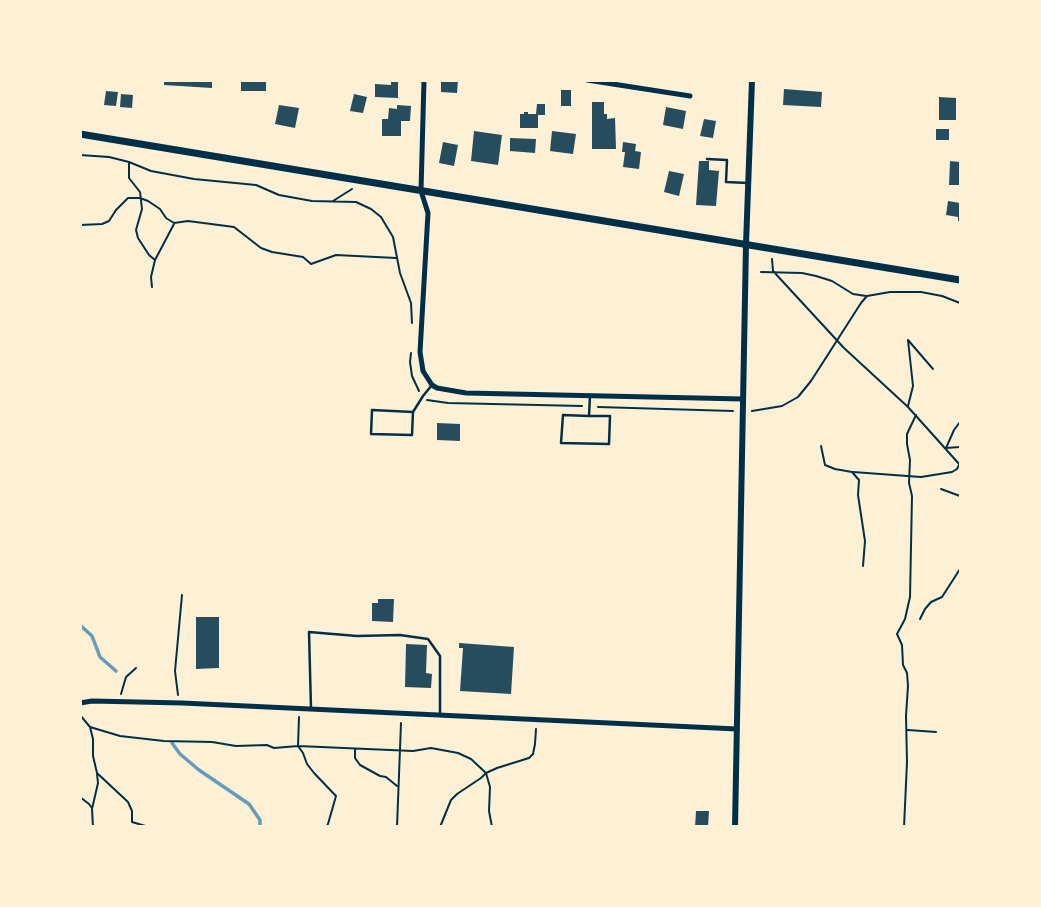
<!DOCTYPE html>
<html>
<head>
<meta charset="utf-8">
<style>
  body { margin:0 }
  #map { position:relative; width:1041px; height:907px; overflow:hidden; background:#fdf0d5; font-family:"Public Sans",sans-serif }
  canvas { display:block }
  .frame { position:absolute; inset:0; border:82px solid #fdf0d5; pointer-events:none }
</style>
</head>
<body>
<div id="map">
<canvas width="1041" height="907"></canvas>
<div class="frame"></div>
</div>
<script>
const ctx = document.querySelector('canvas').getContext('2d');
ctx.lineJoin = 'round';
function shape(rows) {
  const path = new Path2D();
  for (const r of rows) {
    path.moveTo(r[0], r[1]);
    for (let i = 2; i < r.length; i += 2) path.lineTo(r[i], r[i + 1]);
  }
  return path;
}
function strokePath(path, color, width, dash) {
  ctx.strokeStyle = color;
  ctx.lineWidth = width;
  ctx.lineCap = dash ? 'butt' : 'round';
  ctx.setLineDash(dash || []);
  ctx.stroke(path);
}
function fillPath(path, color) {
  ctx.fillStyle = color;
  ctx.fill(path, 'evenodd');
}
const stream = shape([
  [80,625,92,636,100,657,116,671],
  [172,743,180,754,199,770,249,804,260,820,260,827]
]);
const building = shape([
  [164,80,212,80,212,88,164,85],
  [241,80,266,80,266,91,241,91],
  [391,80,398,80,398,98,375,97,375,84,391,85],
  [441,80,458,80,457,93,441,92],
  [784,89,822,92,821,107,783,105],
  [561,90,571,90,571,106,561,106],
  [106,91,118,92,116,106,104,105],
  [121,94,133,95,132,108,120,107],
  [354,94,367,97,363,113,350,111],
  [939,97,956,98,956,120,939,120],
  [592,102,604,102,604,114,607,114,607,119,615,118,616,149,592,149],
  [537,104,545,104,545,115,538,115,538,128,520,128,520,114,524,114,524,112,528,112,528,114,536,114],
  [279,105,299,108,295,128,275,124],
  [397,105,411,106,410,121,401,121,401,136,382,136,382,119,388,119,389,108,397,109],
  [666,107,686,111,683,129,663,125],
  [704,119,716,121,713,138,700,136],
  [936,129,949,129,949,140,936,140],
  [474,131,502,135,498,165,471,161],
  [552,131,576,134,573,154,550,151],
  [510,138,536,139,535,153,510,151],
  [443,142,458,145,454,166,439,163],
  [623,142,636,144,635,151,641,152,639,169,623,167,625,152,622,152],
  [699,161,709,161,709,170,719,171,716,206,696,205],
  [950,161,960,162,960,185,949,185],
  [669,171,684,174,679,196,664,192],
  [948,201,960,203,960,221,958,221,958,217,946,215],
  [437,423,460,424,460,441,437,440],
  [378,599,394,599,393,622,372,621,372,603,378,603],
  [196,617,219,617,219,668,196,669],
  [459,643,514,647,511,694,460,691,463,648,459,648],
  [406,644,427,645,426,673,432,674,431,688,405,687],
  [696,811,709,811,708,827,695,827]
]);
const path = shape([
  [80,155,109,157,129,162,151,171,194,179,256,185,279,195,312,201,356,202,371,209,381,217,393,237,400,273,411,303,412,323],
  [129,163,129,178,140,192,142,209,136,230,138,238,149,255,155,260],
  [333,201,352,189],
  [80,225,102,224,109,221,116,210,128,198,140,198,148,201,160,209,166,218,174,223,188,221,234,227,261,248,272,252,303,257,311,264,336,255,396,258],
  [772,259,773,271,844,348,908,407,960,465],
  [761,272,802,273,816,276,832,281,853,294,866,296],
  [152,287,151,277,155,260,174,224],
  [411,353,410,362,412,376,419,391],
  [427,400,448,403,582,406],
  [908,406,913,386,908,340,933,369],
  [598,407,733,411],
  [752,411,782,406,798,397,811,381,861,303,867,296,890,292,921,292,942,296,960,303],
  [960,422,954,430,946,448,960,447],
  [821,446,825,465,835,469,852,472,859,480,858,495,865,541,863,566],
  [853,472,921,477,952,472,957,469,959,465],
  [941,489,960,496],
  [920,619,925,609,931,602,942,597,960,569],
  [121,694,126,677,136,668],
  [178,695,175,671,182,595],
  [80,715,90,727,93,739,93,756,97,773,128,802,132,811,132,822,149,827],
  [299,717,298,746,303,753,307,764,314,773,336,796,328,824,326,827],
  [90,727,120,736,164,741,212,742,236,746,267,745,274,748,298,746,413,751,431,748,458,753,471,759,486,773,490,787,489,811,492,827],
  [908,730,936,732],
  [355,750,355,758,360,765,380,776,386,777,397,786],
  [80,797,89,804,92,808],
  [93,827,92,809,98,783,97,774],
  [397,827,401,723],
  [440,827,451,800,457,794,481,778,486,773,497,768,529,758,533,754,535,744,536,729],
  [904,827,907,762,906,716,908,686,907,673,903,665,902,645,897,634,905,619,910,597,912,496,909,483,910,460,907,444,907,434,916,415]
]);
const service = shape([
  [707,159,727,160,726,182,748,183],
  [413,412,372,410,371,434,412,435,413,412,423,396,432,385],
  [589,416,610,416,609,444,561,443,563,415,589,416,590,395],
  [311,709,309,632,357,636,400,635,428,639,440,656,440,715]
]);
const minor = shape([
  [424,80,421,191,428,213,420,352,423,371,432,385,437,388,466,393,743,399],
  [587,80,690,96],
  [80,703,92,701,182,703,737,729]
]);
const tertiary = shape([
  [735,827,746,244,752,80]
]);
const secondary = shape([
  [80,134,960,280]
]);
strokePath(stream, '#669bbc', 3.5);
fillPath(building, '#264d5e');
strokePath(path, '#003049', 2);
strokePath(service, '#003049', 2.5);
strokePath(minor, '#003049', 5);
strokePath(tertiary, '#003049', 6);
strokePath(secondary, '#003049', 7);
</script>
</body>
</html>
